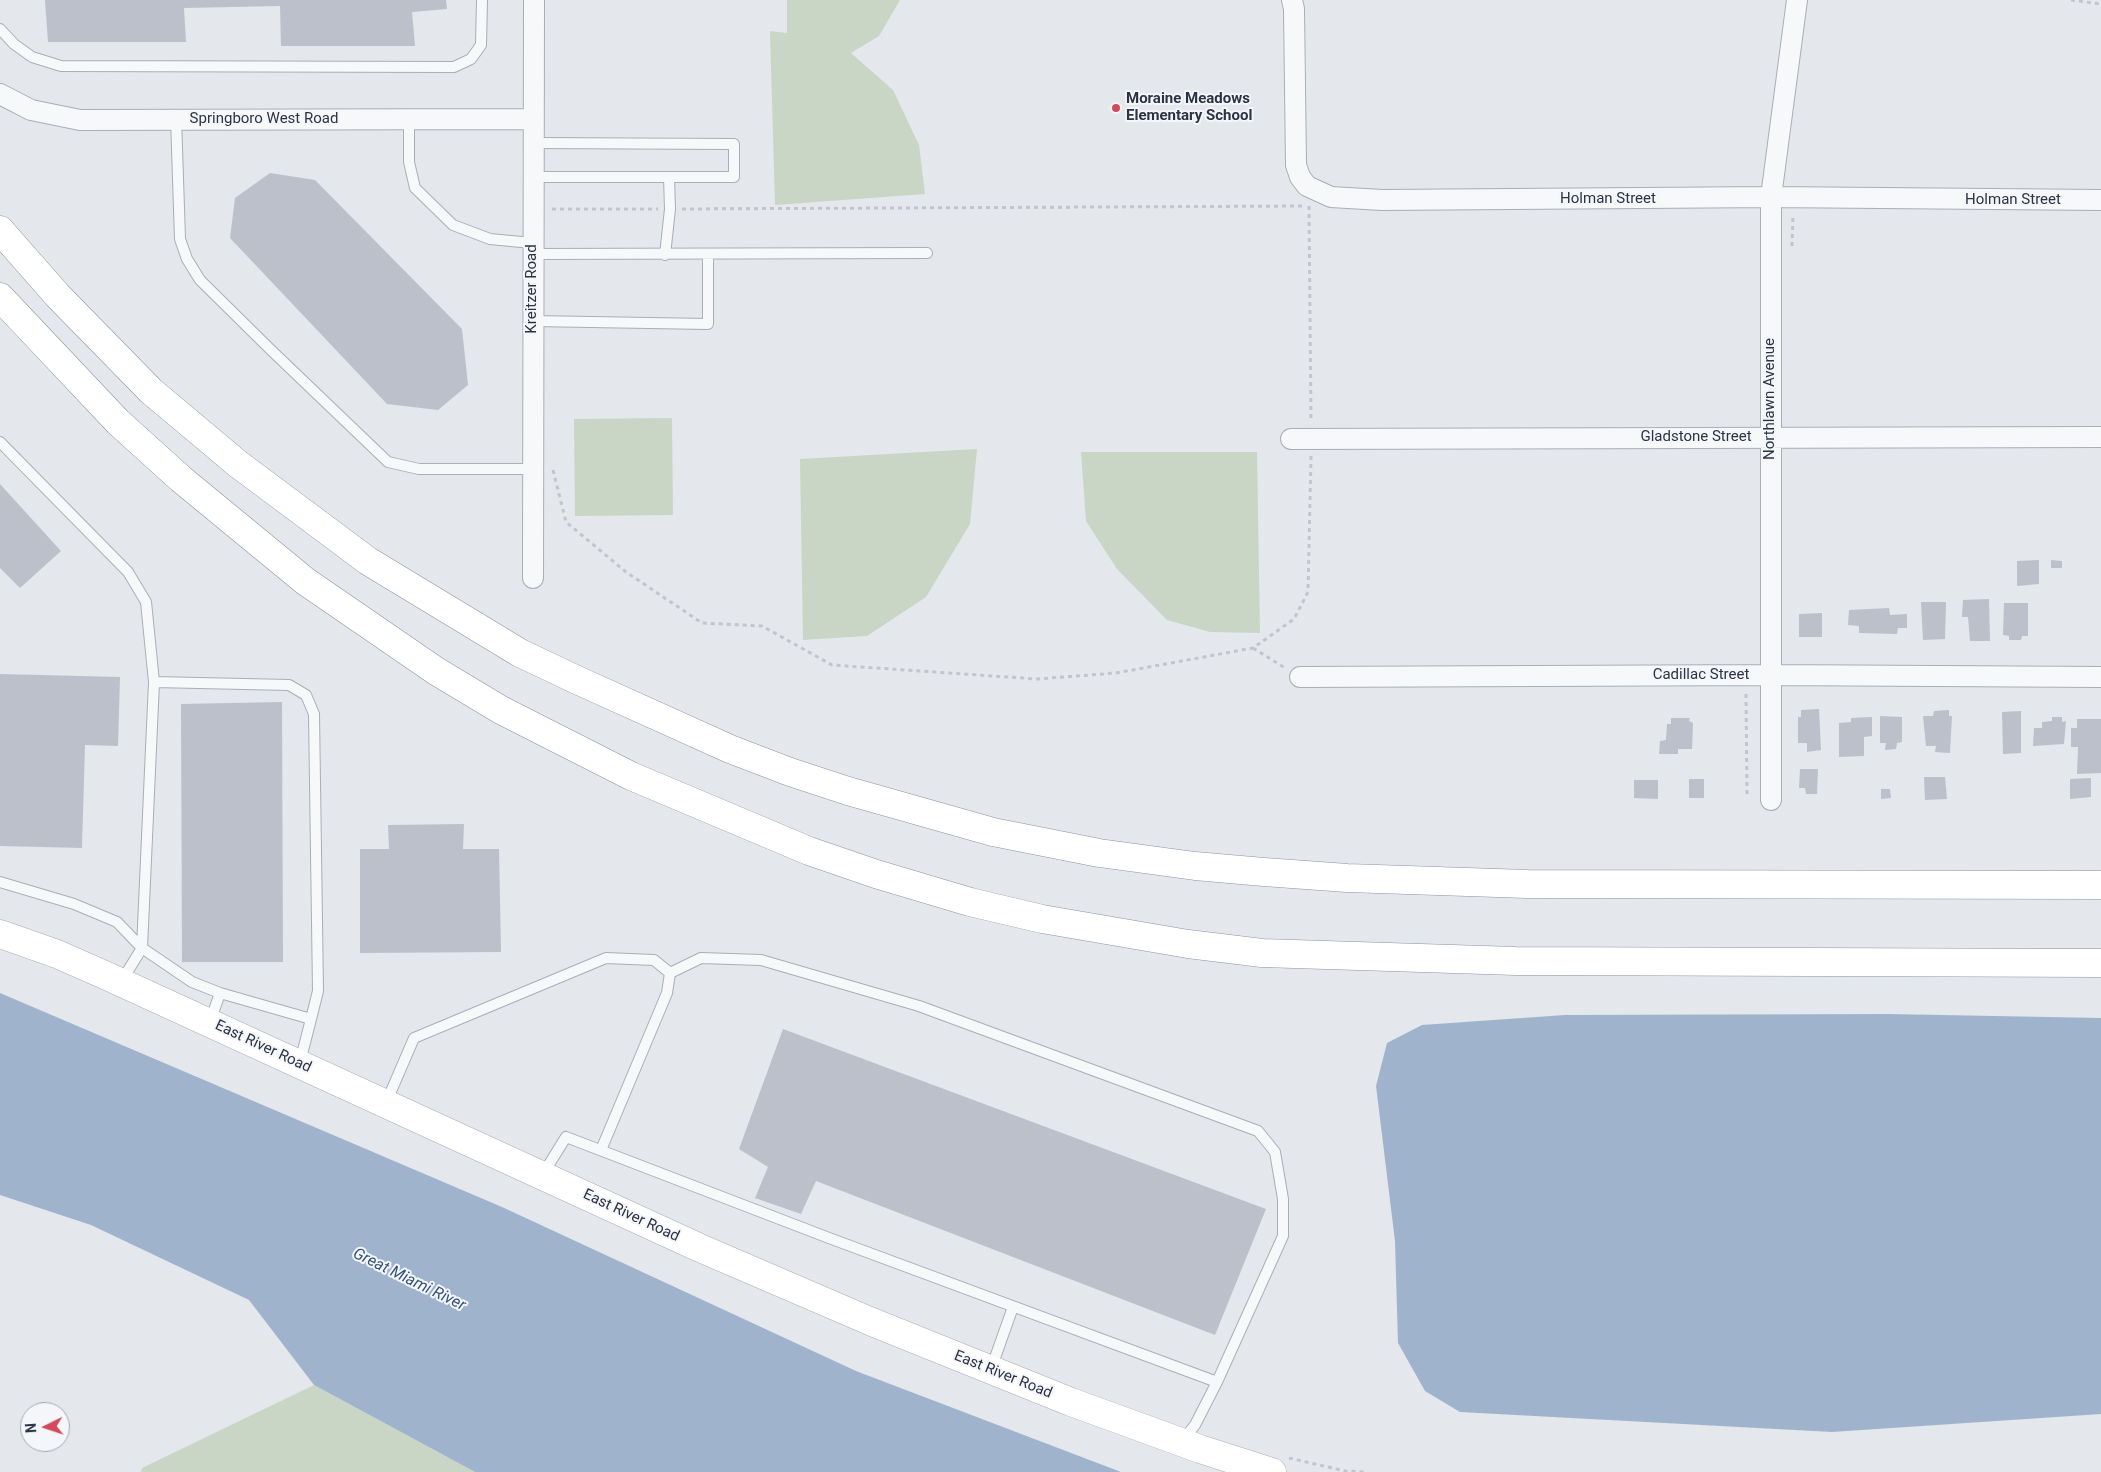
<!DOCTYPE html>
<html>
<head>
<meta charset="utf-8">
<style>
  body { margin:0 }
  #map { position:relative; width:2101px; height:1472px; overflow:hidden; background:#e4e7ec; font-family:Roboto,sans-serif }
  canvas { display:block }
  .north { position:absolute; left:20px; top:1402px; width:50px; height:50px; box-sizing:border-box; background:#f4f6f9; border:1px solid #a4a8b1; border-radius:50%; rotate:266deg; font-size:14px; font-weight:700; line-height:20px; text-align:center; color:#2b3445 }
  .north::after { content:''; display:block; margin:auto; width:18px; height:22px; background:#d1495b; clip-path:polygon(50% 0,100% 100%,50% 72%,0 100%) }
</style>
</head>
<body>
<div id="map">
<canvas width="2101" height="1472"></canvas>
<div class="north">N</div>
</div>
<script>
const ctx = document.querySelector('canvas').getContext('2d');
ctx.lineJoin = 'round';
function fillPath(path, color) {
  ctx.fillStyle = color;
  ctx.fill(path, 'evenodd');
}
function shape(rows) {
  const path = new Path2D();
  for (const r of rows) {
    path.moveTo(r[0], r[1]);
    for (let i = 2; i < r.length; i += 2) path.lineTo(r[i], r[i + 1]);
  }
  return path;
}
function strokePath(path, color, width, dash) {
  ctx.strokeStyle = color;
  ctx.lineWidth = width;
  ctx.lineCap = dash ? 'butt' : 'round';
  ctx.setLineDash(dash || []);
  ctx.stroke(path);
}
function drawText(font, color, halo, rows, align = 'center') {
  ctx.font = font + ' Roboto,sans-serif';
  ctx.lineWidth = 4;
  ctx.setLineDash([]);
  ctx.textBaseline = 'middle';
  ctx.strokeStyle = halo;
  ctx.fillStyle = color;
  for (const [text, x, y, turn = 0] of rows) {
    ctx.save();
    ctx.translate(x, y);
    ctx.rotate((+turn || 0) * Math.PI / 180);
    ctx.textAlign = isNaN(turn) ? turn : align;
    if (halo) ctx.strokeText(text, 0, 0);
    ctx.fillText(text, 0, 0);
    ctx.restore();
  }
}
const green = shape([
  [787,0,900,0,879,36,851,53,893,90,919,145,925,194,775,205,770,31,787,33],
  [672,418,673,515,575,516,574,419],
  [977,449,970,524,926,597,867,636,803,640,800,459],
  [1081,452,1257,452,1260,633,1210,632,1167,620,1117,569,1086,521],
  [314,1385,475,1472,141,1472,142,1468]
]);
const water = shape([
  [0,993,502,1207,856,1371,1121,1472,475,1472,314,1385,249,1300,91,1225,0,1195],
  [1888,1014,2101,1018,2101,1414,1832,1432,1460,1412,1425,1391,1398,1343,1395,1241,1376,1086,1387,1043,1422,1025,1565,1015]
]);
const building = shape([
  [45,0,446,0,447,9,412,12,415,46,281,46,280,6,184,8,186,42,48,42],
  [270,173,315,180,462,329,468,385,438,410,387,404,230,238,235,198],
  [0,484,61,551,20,588,0,568],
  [2039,560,2039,584,2017,586,2017,561],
  [2051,560,2062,561,2062,568,2051,568],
  [1989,599,1990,641,1970,641,1968,617,1962,617,1963,600],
  [1921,602,1946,602,1945,639,1923,640],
  [2004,603,2028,603,2028,636,2022,636,2021,640,2009,640,2009,636,2003,635],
  [1889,608,1890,615,1907,614,1907,628,1898,628,1897,634,1859,633,1859,626,1848,625,1849,610],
  [1822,613,1822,637,1799,637,1799,614],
  [0,674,120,677,118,746,85,745,82,848,0,846],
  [282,702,283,962,182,962,181,704],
  [1819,709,1821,750,1807,752,1807,743,1798,743,1798,717,1801,717,1801,710],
  [1949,710,1949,716,1952,716,1950,753,1935,752,1936,746,1926,746,1923,716,1933,716,1934,711],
  [2021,711,2021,753,2003,754,2002,712],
  [1880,716,1902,717,1902,742,1897,743,1896,749,1885,750,1886,743,1880,743],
  [1872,717,1872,736,1864,737,1864,756,1839,757,1839,723,1851,722,1851,718],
  [2052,717,2062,717,2062,722,2066,721,2064,744,2033,746,2034,728,2042,728,2042,722,2052,721],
  [1671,718,1690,718,1689,721,1693,723,1692,749,1678,749,1678,754,1659,754,1660,741,1666,740,1667,724,1671,724],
  [2077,719,2101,719,2101,773,2077,774,2078,747,2071,747,2071,728,2077,728],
  [1800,769,1818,769,1817,794,1806,794,1805,788,1799,788],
  [1924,777,1945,777,1947,799,1925,800],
  [2091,778,2091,797,2070,799,2070,779],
  [1689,779,1704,779,1704,798,1689,798],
  [1634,780,1658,780,1658,799,1634,798],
  [1881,789,1890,789,1891,798,1881,799],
  [464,824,463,849,499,849,501,952,360,953,360,849,389,849,388,825],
  [783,1029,1266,1209,1215,1335,816,1181,801,1214,755,1198,768,1167,739,1149]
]);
const path = shape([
  [2071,0,2101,4],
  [1309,206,1311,422],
  [552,209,658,209],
  [682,209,1306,206],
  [1792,246,1793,216],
  [553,470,566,522,626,572,702,623,762,626,832,665,1037,679,1116,673,1253,648,1294,619,1308,592,1311,456],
  [1253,648,1285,668],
  [1746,694,1747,795],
  [1289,1458,1345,1471,1365,1472]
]);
const lane = shape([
  [0,29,14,44,32,57,61,66,454,67,471,59,481,45,482,0],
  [409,117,409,162,415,188,453,225,490,239,532,243],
  [176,118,180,239,187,259,200,280,272,351,388,462,419,469,532,469],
  [533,177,734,177,734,144,533,143],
  [532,254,927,253],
  [665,255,670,209,669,177],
  [532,321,708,324,708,255],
  [0,442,128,572,146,602,154,682,142,948,121,982],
  [154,682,289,685,306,695,314,714,318,991,311,1019],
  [0,882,74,904,117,922,142,948,192,982,220,993],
  [670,973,701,958,761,960,919,1006,1258,1131,1275,1152,1283,1199,1283,1236,1217,1382],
  [210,1022,220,993,311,1019,300,1062],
  [386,1103,414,1038,606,958,654,960,670,973,667,993,601,1150],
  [543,1174,566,1137,829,1238,1217,1382,1195,1425,1182,1441],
  [991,1369,1013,1307]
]);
const street = shape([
  [1292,0,1294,9,1296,165,1300,177,1307,186,1331,197,1382,200,1771,197,2101,200],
  [0,94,31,110,80,120,533,119],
  [1291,439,2101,437],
  [533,578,534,0],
  [1300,677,1770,675,2101,677],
  [1771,800,1771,197,1797,0]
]);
const secondary = shape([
  [0,934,57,954,107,976,700,1248,872,1322,1071,1402,1200,1449,1272,1472]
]);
const highway = shape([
  [0,230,58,296,151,391,238,464,368,561,520,653,577,680,730,749,790,772,848,791,993,832,1099,853,1195,866,1264,872,1347,878,1527,884,2101,885],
  [0,297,118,422,181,479,305,581,436,671,501,710,631,776,809,851,876,874,970,902,1042,919,1188,944,1262,953,1516,961,2101,963]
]);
const markers = [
  [1116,108,5,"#d1495b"]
];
const poiNames = [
  ["Moraine Meadows",1126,99],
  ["Elementary School",1126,116]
];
const streetNames = [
  ["Springboro West Road",264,119],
  ["Holman Street",1608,199],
  ["Holman Street",2013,200],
  ["Kreitzer Road",532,289,-90],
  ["Northlawn Avenue",1770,399,-90],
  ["Gladstone Street",1696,437],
  ["Cadillac Street",1701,675],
  ["East River Road",263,1047,25],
  ["East River Road",631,1216,25],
  ["East River Road",1003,1375,22]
];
const waterNames = [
  ["Great Miami River",409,1280,26]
];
fillPath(green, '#c9d6c5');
fillPath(water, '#9fb4cc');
fillPath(building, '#bbc0ca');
strokePath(lane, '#a9aeb7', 12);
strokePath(street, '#a9aeb7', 22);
strokePath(secondary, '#a9aeb7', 29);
strokePath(highway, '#8b94a3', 29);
strokePath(path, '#c2c5cb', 3, [4, 4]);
strokePath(lane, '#f7f8fa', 10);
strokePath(street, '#f7f8fa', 20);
strokePath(secondary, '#fff', 28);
strokePath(highway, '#fff', 28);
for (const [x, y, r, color] of markers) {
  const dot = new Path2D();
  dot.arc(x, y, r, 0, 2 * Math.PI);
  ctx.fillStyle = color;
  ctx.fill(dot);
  strokePath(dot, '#f4f6f9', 2);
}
drawText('bold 15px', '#2b3445', '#f4f6f9', poiNames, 'left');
drawText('15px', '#2b3445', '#f4f6f9', streetNames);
drawText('italic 16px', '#34527a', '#f4f6f9', waterNames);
</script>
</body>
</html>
